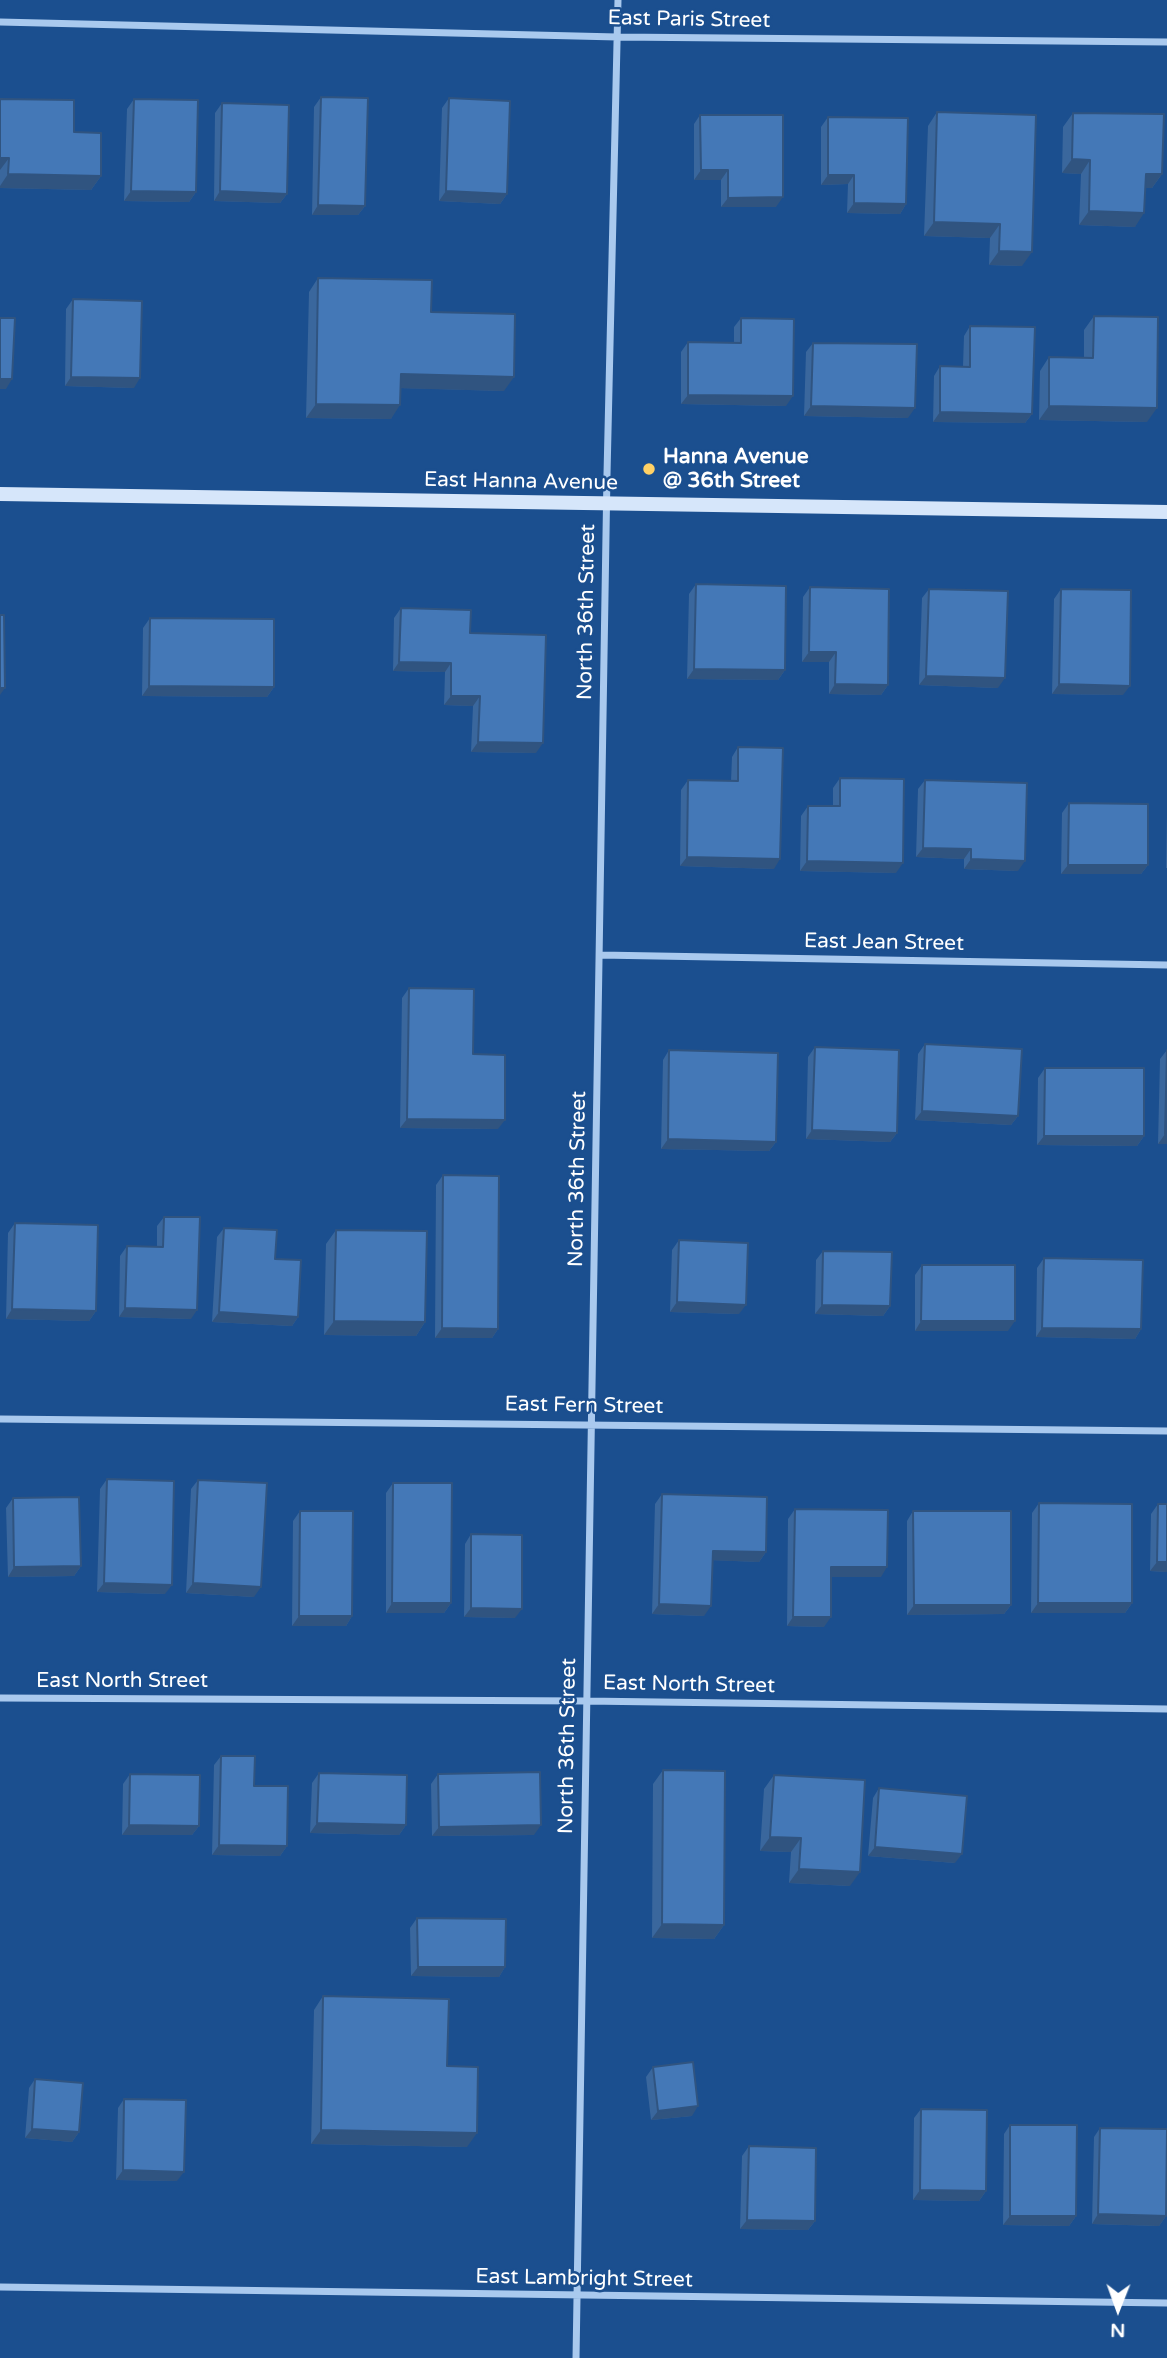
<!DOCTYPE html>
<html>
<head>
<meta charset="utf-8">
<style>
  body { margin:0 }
  #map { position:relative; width:1167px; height:2358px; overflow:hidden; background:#1b4f8f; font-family:"Varela Round",sans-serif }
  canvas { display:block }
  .north { position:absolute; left:1083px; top:2274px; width:70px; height:70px; -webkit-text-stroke:5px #1b4f8f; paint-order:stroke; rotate:181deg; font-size:19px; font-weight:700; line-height:28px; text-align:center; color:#fff }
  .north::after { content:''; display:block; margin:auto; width:24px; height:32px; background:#fff; clip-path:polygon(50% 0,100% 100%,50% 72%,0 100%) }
</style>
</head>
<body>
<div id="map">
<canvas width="1167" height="2358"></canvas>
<div class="north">N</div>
</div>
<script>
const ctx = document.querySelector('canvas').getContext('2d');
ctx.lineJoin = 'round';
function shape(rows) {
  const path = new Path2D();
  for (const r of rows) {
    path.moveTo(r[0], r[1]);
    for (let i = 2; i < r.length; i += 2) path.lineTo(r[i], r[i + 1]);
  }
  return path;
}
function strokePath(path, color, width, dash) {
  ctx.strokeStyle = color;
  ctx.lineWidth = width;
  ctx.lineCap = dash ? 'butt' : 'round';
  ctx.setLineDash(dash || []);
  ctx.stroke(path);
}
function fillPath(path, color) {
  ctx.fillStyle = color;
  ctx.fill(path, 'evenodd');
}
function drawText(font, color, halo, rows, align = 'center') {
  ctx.font = font + ' "Varela Round",sans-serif';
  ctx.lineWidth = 5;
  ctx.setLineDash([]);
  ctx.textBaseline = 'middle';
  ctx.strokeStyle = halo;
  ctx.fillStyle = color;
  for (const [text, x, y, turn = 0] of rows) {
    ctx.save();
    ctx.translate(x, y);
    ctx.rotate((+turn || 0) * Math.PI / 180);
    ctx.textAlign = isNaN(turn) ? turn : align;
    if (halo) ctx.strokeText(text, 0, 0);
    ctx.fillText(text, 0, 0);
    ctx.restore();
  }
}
const street = shape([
  [0,22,617,37,1167,42],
  [600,955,1167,965],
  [0,1419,1167,1431],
  [0,1698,586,1701,1167,1709],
  [0,2287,1167,2303],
  [576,2358,607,474,618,0]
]);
const secondary = shape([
  [0,494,1167,512]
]);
const wall = shape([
  [321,97,365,206,358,215,312,215,314,107],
  [449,98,507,194,500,204,439,201,442,108],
  [0,99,74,132,101,176,91,190,0,188],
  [134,99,196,192,189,202,124,201,127,109],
  [222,103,287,194,280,203,214,201,215,113],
  [937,112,1022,266,989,265,990,238,924,236,928,126],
  [1073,113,1162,174,1152,188,1145,188,1135,227,1079,225,1081,174,1062,173,1063,127],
  [700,115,776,207,721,207,721,180,694,180,694,124],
  [828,117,906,204,900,214,847,213,848,184,821,185,821,127],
  [318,278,431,312,504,391,401,388,391,419,306,418,309,292],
  [73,299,134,388,65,386,66,309],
  [1094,316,1147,422,1039,420,1040,371,1049,357,1084,358,1084,330],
  [741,318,786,406,681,404,681,352,688,342,734,343,734,327],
  [970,326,1032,414,1025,423,933,422,934,376,940,366,963,366,964,336],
  [813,343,908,418,804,416,806,352],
  [696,584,785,670,778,680,687,679,689,594],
  [810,587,888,685,881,695,829,694,829,662,802,662,803,597],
  [929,589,998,688,919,685,922,598],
  [1061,589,1123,695,1052,694,1054,599],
  [401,608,470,633,536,753,471,752,473,706,444,705,445,672,393,671,394,618],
  [150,618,274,687,267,697,142,696,143,628],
  [738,747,774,869,680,866,681,790,688,780,731,781,732,757],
  [840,778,896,873,800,871,801,816,808,806,833,806,833,788],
  [925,780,1018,871,964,869,964,859,916,857,918,789],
  [1069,803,1148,865,1141,874,1061,874,1062,813],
  [1167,813,1167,868,1166,868],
  [409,988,473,1054,498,1129,400,1128,402,998],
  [925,1044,1018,1116,1011,1125,915,1120,918,1054],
  [815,1047,897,1133,890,1142,806,1139,808,1057],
  [669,1050,776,1142,769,1151,661,1149,663,1060],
  [1167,1050,1167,1144,1158,1144,1160,1059],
  [1045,1068,1144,1136,1137,1146,1037,1145,1038,1078],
  [443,1175,498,1329,492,1338,435,1338,436,1185],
  [164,1217,191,1319,119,1317,120,1256,127,1246,157,1247,157,1226],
  [15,1223,96,1311,89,1321,6,1319,8,1233],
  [224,1228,275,1259,298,1317,292,1326,212,1322,217,1237],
  [336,1230,425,1322,416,1336,324,1335,326,1244],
  [679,1240,739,1314,670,1312,672,1250],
  [823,1251,890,1306,883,1316,815,1314,816,1260],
  [1044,1258,1141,1329,1135,1339,1036,1337,1037,1268],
  [922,1265,1008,1331,915,1331,915,1275],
  [107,1479,165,1594,97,1592,100,1489],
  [198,1480,254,1597,186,1593,191,1489],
  [393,1483,451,1603,444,1613,386,1613,386,1493],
  [662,1494,766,1552,759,1562,712,1560,704,1616,652,1614,655,1504],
  [13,1498,81,1566,74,1576,8,1577,6,1508],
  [1039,1503,1132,1603,1125,1613,1031,1613,1032,1513],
  [1158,1504,1167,1504,1167,1572,1150,1571,1151,1514],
  [795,1509,881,1577,831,1577,824,1627,787,1626,788,1519],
  [300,1511,352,1616,346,1626,292,1626,293,1521],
  [913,1511,1011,1605,1004,1614,907,1615,907,1521],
  [471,1534,515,1618,464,1617,465,1544],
  [221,1756,254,1786,287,1846,280,1856,212,1855,214,1765],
  [663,1770,724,1925,714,1939,652,1938,653,1784],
  [319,1773,406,1825,399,1835,310,1833,312,1783],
  [130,1774,199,1826,192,1835,122,1835,123,1784],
  [438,1774,534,1835,432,1836,431,1784],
  [774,1775,850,1886,789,1883,791,1852,760,1851,764,1789],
  [879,1788,955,1863,868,1856,873,1798],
  [417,1918,505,1967,499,1977,411,1976,410,1928],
  [323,1996,447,2066,467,2147,311,2144,314,2010],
  [653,2067,692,2116,651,2120,646,2077],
  [35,2079,79,2132,72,2142,25,2138,29,2088],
  [124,2099,177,2181,116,2180,118,2108],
  [921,2109,986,2191,979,2201,913,2200,914,2118],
  [1010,2125,1076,2216,1069,2226,1003,2225,1004,2134],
  [1100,2128,1166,2216,1159,2226,1092,2224,1094,2137],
  [749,2146,815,2221,808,2230,740,2229,742,2156]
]);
const shadedWall = shape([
  [0,158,9,158,0,170],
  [1072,159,1090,160,1081,174,1062,173],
  [701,170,728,170,721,180,694,180],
  [8,174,101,176,91,190,0,188,0,186],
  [1146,174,1162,174,1152,188,1136,188],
  [828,175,854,175,848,184,821,185],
  [131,191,196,192,189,202,124,201],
  [220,191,287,194,280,203,214,201],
  [446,191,507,194,500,204,439,201],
  [783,197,776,207,721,207,728,198],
  [854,203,906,204,900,214,847,213],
  [318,205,365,206,358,215,312,215],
  [1089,211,1144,213,1135,227,1079,225],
  [934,222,1000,224,990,238,924,236],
  [999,251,1032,252,1022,266,989,265],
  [401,374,514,377,504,391,392,388],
  [71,377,140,378,134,388,65,386],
  [0,379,12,379,6,389,0,389],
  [688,395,793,396,786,406,681,404],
  [316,404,400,405,391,419,306,418],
  [811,406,915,408,908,418,804,416],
  [1049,406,1157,408,1147,422,1039,420],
  [940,412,1032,414,1025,423,933,422],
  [809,652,836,652,829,662,802,662],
  [399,662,451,663,445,672,393,671],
  [694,669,785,670,778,680,687,679],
  [926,676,1005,678,998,688,919,685],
  [835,684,888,685,881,695,829,694],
  [1059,684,1130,686,1123,695,1052,694],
  [149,686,274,687,267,697,142,696],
  [0,688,5,688,0,695],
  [451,696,480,696,473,706,444,705],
  [478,742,543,743,536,753,471,752],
  [923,848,971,849,964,859,916,857],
  [687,857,780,859,774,869,680,866],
  [971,859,1025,861,1018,871,964,869],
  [807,861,903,863,896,873,800,871],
  [1068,865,1148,865,1141,874,1061,874],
  [922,1111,1018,1116,1011,1125,915,1120],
  [407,1119,505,1120,498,1129,400,1128],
  [812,1130,897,1133,890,1142,806,1139],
  [1165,1134,1167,1134,1167,1144,1158,1144],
  [1044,1136,1144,1136,1137,1146,1037,1145],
  [668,1139,776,1142,769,1151,661,1149],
  [677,1302,746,1305,739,1314,670,1312],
  [822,1305,890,1306,883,1316,815,1314],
  [125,1308,197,1310,191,1319,119,1317],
  [12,1309,96,1311,89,1321,6,1319],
  [219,1312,298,1317,292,1326,212,1322],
  [334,1321,425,1322,416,1336,324,1335],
  [921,1321,1015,1321,1008,1331,915,1331],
  [442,1328,498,1329,492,1338,435,1338],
  [1042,1328,1141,1329,1135,1339,1036,1337],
  [713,1551,766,1552,759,1562,706,1560],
  [1157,1562,1167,1562,1167,1572,1150,1571],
  [81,1566,74,1576,8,1577,14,1567],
  [831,1567,887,1567,881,1577,824,1577],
  [104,1583,172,1585,165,1594,97,1592],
  [193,1583,261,1587,254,1597,186,1593],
  [392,1603,451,1603,444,1613,386,1613],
  [1038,1603,1132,1603,1125,1613,1031,1613],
  [659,1604,711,1606,704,1616,652,1614],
  [914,1605,1011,1605,1004,1614,907,1615],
  [471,1608,522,1609,515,1618,464,1617],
  [299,1616,352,1616,346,1626,292,1626],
  [793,1617,831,1617,824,1627,787,1626],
  [317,1823,406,1825,399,1835,310,1833],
  [129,1825,199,1826,192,1835,122,1835],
  [541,1825,534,1835,432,1836,439,1827],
  [770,1837,801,1838,791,1852,760,1851],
  [219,1845,287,1846,280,1856,212,1855],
  [875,1847,962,1854,955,1863,868,1856],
  [799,1869,860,1872,850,1886,789,1883],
  [662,1924,724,1925,714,1939,652,1938],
  [418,1967,505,1967,499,1977,411,1976],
  [698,2106,692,2116,651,2120,658,2111],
  [32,2129,79,2132,72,2142,25,2138],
  [321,2130,477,2133,467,2147,311,2144],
  [123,2170,184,2172,177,2181,116,2180],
  [920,2190,986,2191,979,2201,913,2200],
  [1098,2214,1166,2216,1159,2226,1092,2224],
  [1010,2216,1076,2216,1069,2226,1003,2225],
  [747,2220,815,2221,808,2230,740,2229]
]);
const building = shape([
  [321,97,368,98,365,206,318,205,321,97],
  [449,98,510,101,507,194,446,191,449,98],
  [0,99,74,100,74,132,101,133,101,176,8,174,9,158,0,158,0,99],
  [134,99,198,100,196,192,131,191,134,99],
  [222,103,289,105,287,194,220,191,222,103],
  [937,112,1036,115,1032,252,999,251,1000,224,934,222,937,112],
  [1073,113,1164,114,1162,174,1146,174,1144,213,1089,211,1090,160,1072,159,1073,113],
  [700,115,783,115,783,197,728,198,728,170,701,170,700,115],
  [828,117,908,118,906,204,854,203,854,175,828,175,828,117],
  [318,278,432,280,431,312,515,314,514,377,401,374,400,405,316,404,318,278],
  [73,299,142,301,140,378,71,377,73,299],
  [1094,316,1158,317,1157,408,1049,406,1049,357,1093,358,1094,316],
  [0,318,15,318,12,379,0,379,0,318],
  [741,318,794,319,793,396,688,395,688,342,741,343,741,318],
  [970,326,1035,327,1032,414,940,412,940,366,970,367,970,326],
  [813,343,917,344,915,408,811,406,813,343],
  [696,584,786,586,785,670,694,669,696,584],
  [810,587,889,589,888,685,835,684,836,652,809,652,810,587],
  [929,589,1008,591,1005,678,926,676,929,589],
  [1061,589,1131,590,1130,686,1059,684,1061,589],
  [401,608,471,610,470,633,546,635,543,743,478,742,480,696,451,696,451,663,399,662,401,608],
  [0,615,4,615,5,688,0,688,0,615],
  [150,618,274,619,274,687,149,686,150,618],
  [738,747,783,748,780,859,687,857,688,780,738,781,738,747],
  [840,778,904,779,903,863,807,861,808,806,840,806,840,778],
  [925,780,1027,783,1025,861,971,859,971,849,923,848,925,780],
  [1069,803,1148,804,1148,865,1068,865,1069,803],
  [409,988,474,989,473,1054,505,1055,505,1120,407,1119,409,988],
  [925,1044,1022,1049,1018,1116,922,1111,925,1044],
  [815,1047,899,1050,897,1133,812,1130,815,1047],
  [669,1050,778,1053,776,1142,668,1139,669,1050],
  [1167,1050,1167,1134,1165,1134,1167,1050],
  [1045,1068,1144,1068,1144,1136,1044,1136,1045,1068],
  [443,1175,499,1176,498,1329,442,1328,443,1175],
  [164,1217,200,1217,197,1310,125,1308,127,1246,163,1247,164,1217],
  [15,1223,98,1225,96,1311,12,1309,15,1223],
  [224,1228,277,1230,275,1259,301,1260,298,1317,219,1312,224,1228],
  [336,1230,427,1231,425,1322,334,1321,336,1230],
  [679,1240,748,1243,746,1305,677,1302,679,1240],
  [823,1251,892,1252,890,1306,822,1305,823,1251],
  [1044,1258,1143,1260,1141,1329,1042,1328,1044,1258],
  [922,1265,1015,1265,1015,1321,921,1321,922,1265],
  [107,1479,174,1481,172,1585,104,1583,107,1479],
  [198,1480,267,1483,261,1587,193,1583,198,1480],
  [393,1483,452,1483,451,1603,392,1603,393,1483],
  [662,1494,767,1497,766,1552,713,1551,711,1606,659,1604,662,1494],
  [79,1497,81,1566,14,1567,13,1498,79,1497],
  [1039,1503,1132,1504,1132,1603,1038,1603,1039,1503],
  [1158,1504,1167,1504,1167,1562,1157,1562,1158,1504],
  [795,1509,888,1510,887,1567,831,1567,831,1617,793,1617,795,1509],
  [300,1511,353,1511,352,1616,299,1616,300,1511],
  [913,1511,1011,1511,1011,1605,914,1605,913,1511],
  [471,1534,522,1535,522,1609,471,1608,471,1534],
  [221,1756,255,1756,254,1786,288,1786,287,1846,219,1845,221,1756],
  [663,1770,725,1771,724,1925,662,1924,663,1770],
  [540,1772,541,1825,439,1827,438,1774,540,1772],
  [319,1773,407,1775,406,1825,317,1823,319,1773],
  [130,1774,200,1775,199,1826,129,1825,130,1774],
  [774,1775,865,1780,860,1872,799,1869,801,1838,770,1837,774,1775],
  [879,1788,967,1796,962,1854,875,1847,879,1788],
  [417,1918,506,1919,505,1967,418,1967,417,1918],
  [323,1996,449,1999,447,2066,478,2067,477,2133,321,2130,323,1996],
  [693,2062,698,2106,658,2111,653,2067,693,2062],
  [35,2079,83,2083,79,2132,32,2129,35,2079],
  [124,2099,186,2100,184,2172,123,2170,124,2099],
  [921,2109,987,2110,986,2191,920,2190,921,2109],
  [1010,2125,1077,2125,1076,2216,1010,2216,1010,2125],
  [1100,2128,1167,2129,1166,2216,1098,2214,1100,2128],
  [749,2146,816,2148,815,2221,747,2220,749,2146]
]);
const markers = [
  [649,469,7,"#ffd166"]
];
const streetNames = [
  ["East Paris Street",689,20,1],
  ["East Hanna Avenue",521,482,1],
  ["North 36th Street",587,612,-89],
  ["East Jean Street",884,943,1],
  ["North 36th Street",578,1179,-89],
  ["East Fern Street",584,1406,1],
  ["East North Street",122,1681],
  ["East North Street",689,1685,1],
  ["North 36th Street",568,1746,-89],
  ["East Lambright Street",584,2279,1]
];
const poiNames = [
  ["Hanna Avenue",663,457],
  ["@ 36th Street",663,481]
];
strokePath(street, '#a9c9ee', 7);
strokePath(secondary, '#d6e6fa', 14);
fillPath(wall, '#3a679d');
fillPath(shadedWall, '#305480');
fillPath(building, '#4478b7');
strokePath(building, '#305480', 2);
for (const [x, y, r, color] of markers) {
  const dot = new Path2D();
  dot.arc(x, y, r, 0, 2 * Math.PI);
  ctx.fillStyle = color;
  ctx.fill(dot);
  strokePath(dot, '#1b4f8f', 2.5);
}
drawText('21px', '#fff', '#1b4f8f', streetNames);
drawText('bold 21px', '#fff', '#1b4f8f', poiNames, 'left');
</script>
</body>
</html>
